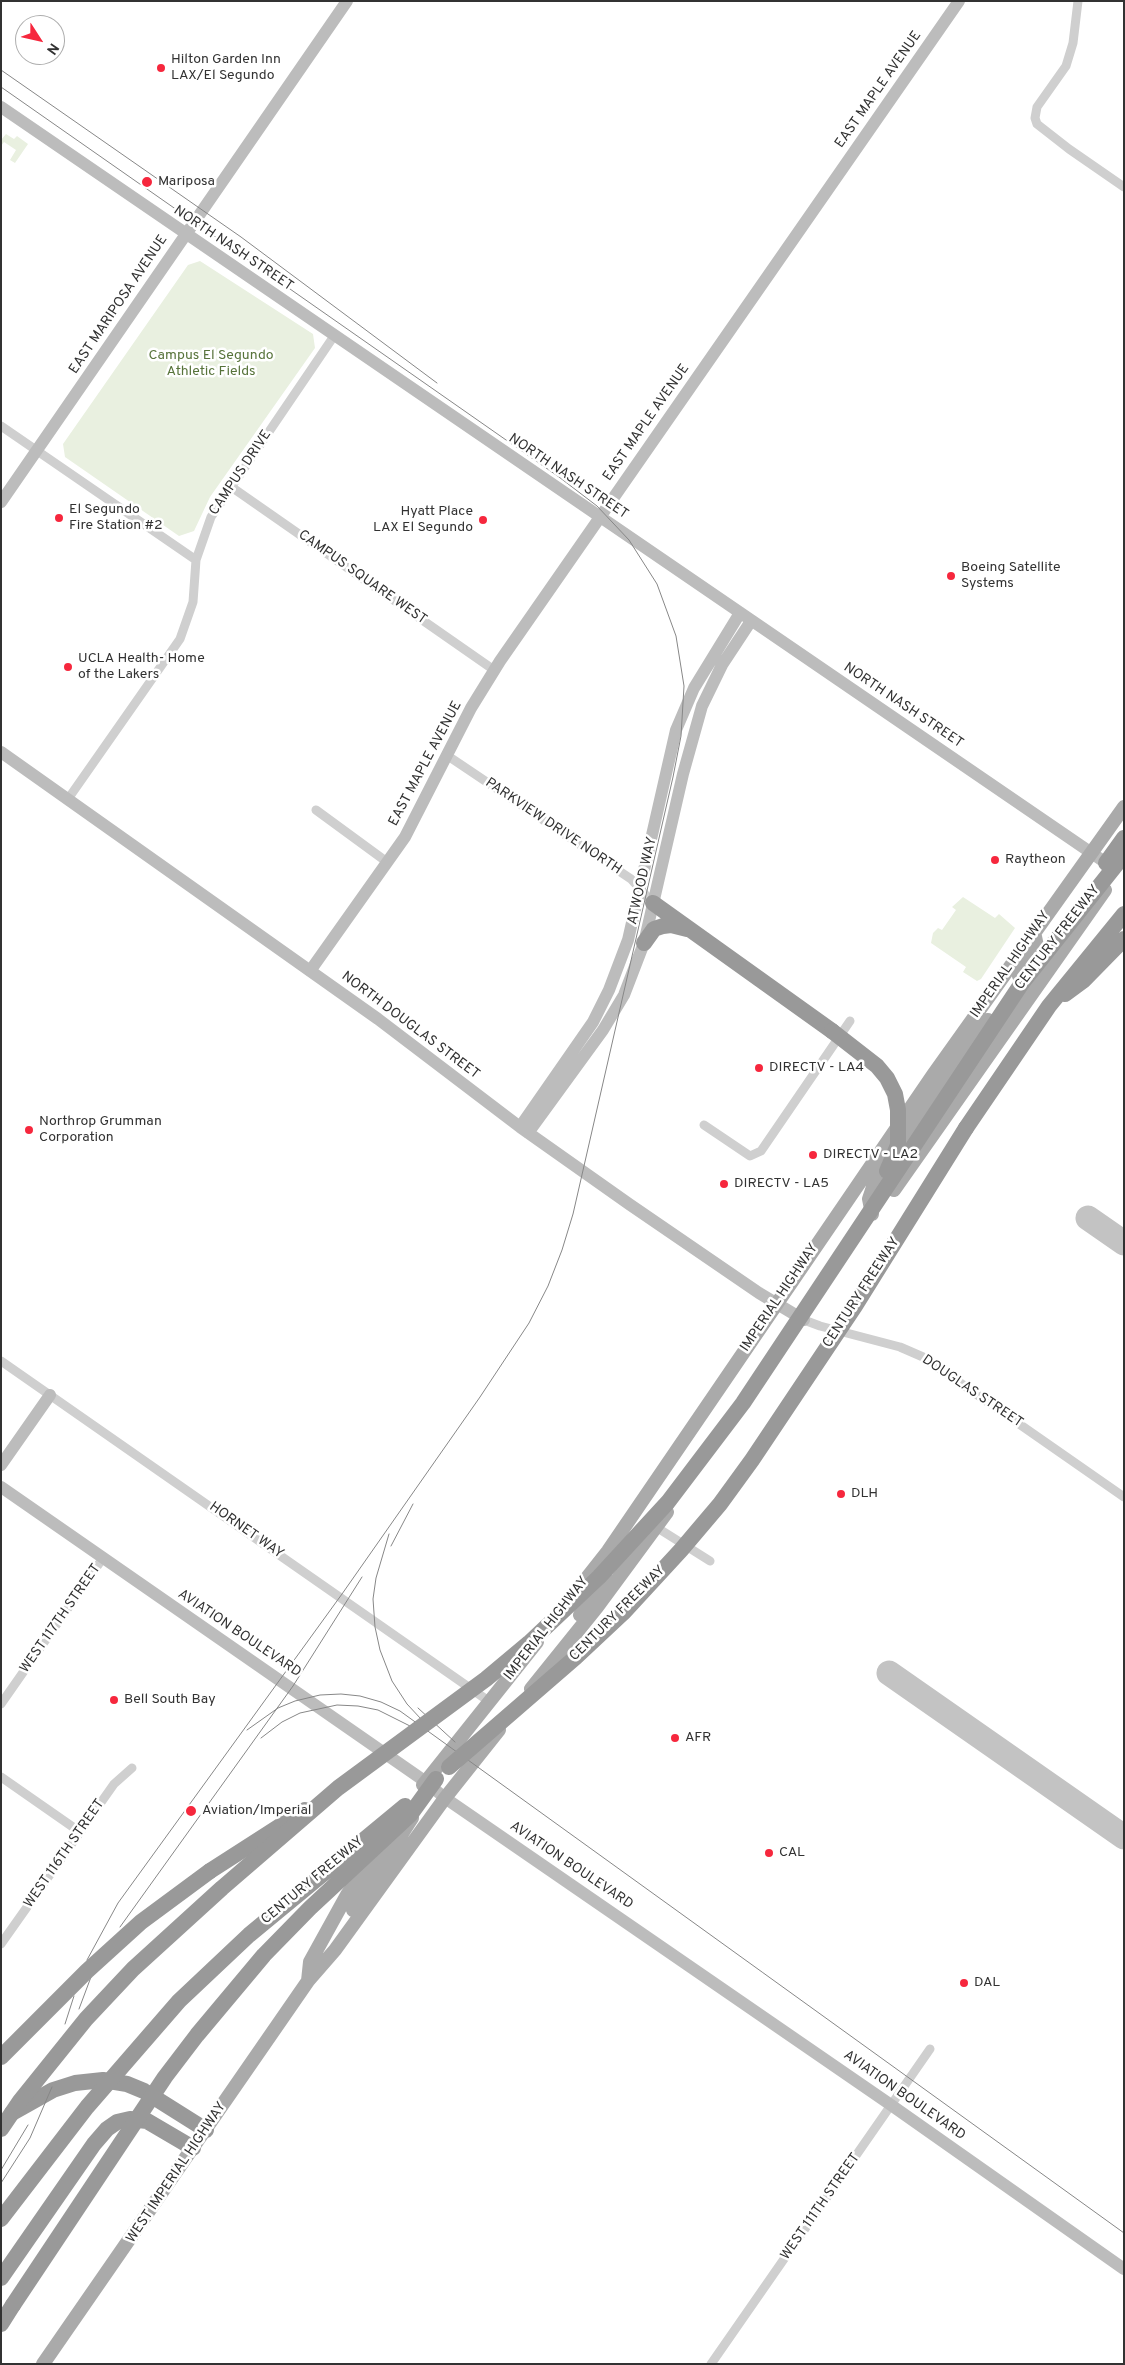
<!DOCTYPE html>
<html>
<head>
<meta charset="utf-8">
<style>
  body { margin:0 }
  #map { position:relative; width:1125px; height:2365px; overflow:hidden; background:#fff; font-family:Overpass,sans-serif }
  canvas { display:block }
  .frame { position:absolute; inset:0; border:2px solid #323232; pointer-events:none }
  .north { position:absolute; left:15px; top:15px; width:50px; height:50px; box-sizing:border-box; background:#fff; border:1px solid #adadad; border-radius:50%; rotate:125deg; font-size:14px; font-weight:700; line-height:20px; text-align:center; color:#323232 }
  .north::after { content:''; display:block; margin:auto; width:18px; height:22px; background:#f6273d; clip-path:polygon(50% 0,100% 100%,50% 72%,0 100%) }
</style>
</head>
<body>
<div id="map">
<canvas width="1125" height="2365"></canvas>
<div class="frame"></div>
<div class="north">N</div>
</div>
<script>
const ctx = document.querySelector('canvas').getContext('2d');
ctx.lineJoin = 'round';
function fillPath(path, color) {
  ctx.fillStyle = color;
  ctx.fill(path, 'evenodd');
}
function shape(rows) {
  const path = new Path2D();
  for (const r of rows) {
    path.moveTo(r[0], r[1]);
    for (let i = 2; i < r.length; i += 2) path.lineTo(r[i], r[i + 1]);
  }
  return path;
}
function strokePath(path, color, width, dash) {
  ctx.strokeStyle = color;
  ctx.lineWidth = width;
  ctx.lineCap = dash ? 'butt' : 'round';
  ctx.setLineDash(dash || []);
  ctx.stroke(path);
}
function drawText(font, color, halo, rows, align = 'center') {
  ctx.font = font + ' Overpass,sans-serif';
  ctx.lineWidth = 5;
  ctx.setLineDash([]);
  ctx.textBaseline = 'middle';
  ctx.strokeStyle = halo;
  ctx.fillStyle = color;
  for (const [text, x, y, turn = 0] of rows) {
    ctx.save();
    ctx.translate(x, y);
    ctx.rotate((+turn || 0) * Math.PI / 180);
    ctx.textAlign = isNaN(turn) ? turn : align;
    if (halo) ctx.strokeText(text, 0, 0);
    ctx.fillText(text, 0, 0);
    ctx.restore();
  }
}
const green = shape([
  [6,134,14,139,17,136,28,144,15,163,10,160,16,150,4,142,1,146,1,140],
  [200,261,313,334,315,348,210,497,194,531,179,536,65,457,63,444,188,265],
  [963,897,995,918,999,914,1015,928,981,979,977,981,963,972,966,967,931,943,933,933,938,928,942,930,956,910,952,907]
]);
const taxiway = shape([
  [1088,1218,1124,1243],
  [889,1673,1124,1837]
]);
const street = shape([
  [1078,1,1073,43,1066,66,1037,107,1035,118,1037,124,1069,149,1124,187],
  [1,426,196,560],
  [230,486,494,670],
  [448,756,631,879,653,903],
  [68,799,180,639,193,602,196,560,211,517,334,336],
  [316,810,387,862],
  [704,1125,750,1156,761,1151,850,1021],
  [804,1320,820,1326,900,1347,923,1357,1124,1497],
  [1,1361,490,1702],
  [656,1527,710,1561],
  [1,1704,103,1558],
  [1,1777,80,1832],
  [1,1944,114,1784,132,1768],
  [711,2364,930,2049]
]);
const secondary = shape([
  [1,107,1112,867],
  [1,502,347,1],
  [1,752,378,1019,520,1127,629,1204,759,1293,804,1320],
  [310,971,405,837,471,708,500,661,959,1],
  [520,1127,593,1022,609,990,628,940,676,730,694,688,740,613],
  [528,1133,603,1030,624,995,644,943,683,774,702,706,722,665,751,621],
  [1,1465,50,1395],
  [1,1487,426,1782,445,1798,891,2105,1124,2269]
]);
const primary = shape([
  [1019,976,1037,946,1034,932],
  [894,1190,1105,890],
  [872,1214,869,1199,875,1181,988,1020],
  [578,1589,608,1551,933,1075,1124,807],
  [580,1615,605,1577],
  [531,1689,597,1607,667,1512],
  [423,1785,537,1642],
  [353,1910,412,1818],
  [308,1981,310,1962,347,1895,376,1852],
  [43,2364,308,1981,335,1950,445,1798,499,1730]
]);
const highway = shape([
  [653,903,832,1031],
  [644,943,654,929,663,926,671,925,687,929],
  [1065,994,1084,980,1124,939],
  [966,1128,1049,1006,1124,914],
  [210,1871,305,1810],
  [12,2113,53,2090,75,2083,103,2080,127,2084,144,2091,206,2130],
  [1,2278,94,2144,107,2129,117,2122,130,2119,147,2121,193,2148],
  [1,2324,13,2305]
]);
const tram = shape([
  [1,70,241,237,437,383],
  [1,87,559,477,597,506,629,540,657,584,676,636,684,686,681,736,673,777,573,1214,562,1250,548,1286,529,1323,480,1397,342,1594,118,1903,87,1960],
  [389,1534,376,1578,373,1599,375,1627,380,1650,392,1681,407,1704,421,1719],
  [391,1546,413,1504],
  [418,1708,455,1742],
  [247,1730,278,1708,295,1701,320,1695,341,1694,360,1696,381,1702,400,1711,1124,2233],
  [261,1738,282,1722,300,1713,337,1705,358,1706,378,1710,410,1726],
  [120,1927,293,1686,362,1577],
  [79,2009,91,1977],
  [65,2024,74,1996],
  [1,2170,28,2125],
  [1,2183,30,2138,52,2087]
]);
const highwayBridge = shape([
  [1106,863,1124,838],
  [832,1031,877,1066,887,1078,895,1094,898,1110,898,1145,887,1171],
  [449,1767,576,1657,623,1613,681,1550,720,1504,752,1460,855,1306,966,1128],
  [1,2057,87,1971,141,1922,210,1871],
  [1,2129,20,2101,86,2019,133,1969,222,1888,338,1788,486,1679,529,1643,599,1577,668,1502,743,1403,1022,983,1124,855],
  [1,2219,87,2107,179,2001,249,1935,405,1806],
  [13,2305,165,2077,197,2035,264,1955,310,1908,410,1815,436,1779]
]);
const markers = [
  [161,68,5,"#f6273d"],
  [147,182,6,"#f6273d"],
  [59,518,5,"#f6273d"],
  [483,520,5,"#f6273d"],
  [951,576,5,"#f6273d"],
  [68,667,5,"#f6273d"],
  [995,860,5,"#f6273d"],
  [759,1068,5,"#f6273d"],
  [29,1130,5,"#f6273d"],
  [813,1155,5,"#f6273d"],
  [724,1184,5,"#f6273d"],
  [841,1494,5,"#f6273d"],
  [114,1700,5,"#f6273d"],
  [675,1738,5,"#f6273d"],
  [191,1811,6,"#f6273d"],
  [769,1853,5,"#f6273d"],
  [964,1983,5,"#f6273d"]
];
const poiNames = [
  ["Hilton Garden Inn",171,60],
  ["LAX/El Segundo",171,76],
  ["Mariposa",158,182],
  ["El Segundo",69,510],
  ["Fire Station #2",69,526],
  ["Hyatt Place",473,512,"right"],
  ["LAX El Segundo",473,528,"right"],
  ["Boeing Satellite",961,568],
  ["Systems",961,584],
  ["UCLA Health- Home",78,659],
  ["of the Lakers",78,675],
  ["Raytheon",1005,860],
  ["DIRECTV - LA4",769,1068],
  ["Northrop Grumman",39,1122],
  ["Corporation",39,1138],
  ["DIRECTV - LA2",823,1155],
  ["DIRECTV - LA5",734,1184],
  ["DLH",851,1494],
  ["Bell South Bay",124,1700],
  ["AFR",685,1738],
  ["Aviation/Imperial",202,1811],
  ["CAL",779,1853],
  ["DAL",974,1983]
];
const streetNames = [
  ["EAST MAPLE AVENUE",879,90,-55],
  ["NORTH NASH STREET",233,249,34],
  ["EAST MARIPOSA AVENUE",119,305,-56],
  ["EAST MAPLE AVENUE",647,423,-55],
  ["CAMPUS DRIVE",241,473,-56],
  ["NORTH NASH STREET",568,477,34],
  ["CAMPUS SQUARE WEST",362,578,35],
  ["NORTH NASH STREET",903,706,34],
  ["EAST MAPLE AVENUE",426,764,-62],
  ["PARKVIEW DRIVE NORTH",553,827,34],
  ["ATWOOD WAY",643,881,-77],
  ["CENTURY FREEWAY",1058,938,-52],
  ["IMPERIAL HIGHWAY",1011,965,-55],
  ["NORTH DOUGLAS STREET",410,1026,37],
  ["CENTURY FREEWAY",862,1293,-57],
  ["IMPERIAL HIGHWAY",780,1298,-56],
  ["DOUGLAS STREET",972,1392,34],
  ["HORNET WAY",246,1531,35],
  ["CENTURY FREEWAY",618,1614,-45],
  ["WEST 117TH STREET",61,1619,-55],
  ["IMPERIAL HIGHWAY",547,1629,-52],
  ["AVIATION BOULEVARD",239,1634,34],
  ["WEST 116TH STREET",65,1854,-55],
  ["AVIATION BOULEVARD",571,1866,34],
  ["CENTURY FREEWAY",313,1881,-40],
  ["AVIATION BOULEVARD",904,2096,35],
  ["WEST IMPERIAL HIGHWAY",177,2173,-56],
  ["WEST 111TH STREET",821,2207,-55]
];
const parkNames = [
  ["Campus El Segundo",211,356],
  ["Athletic Fields",211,372]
];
fillPath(green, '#e9f0e0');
strokePath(taxiway, '#c3c3c3', 25);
strokePath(street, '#cfcfcf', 9);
strokePath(secondary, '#bcbcbc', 12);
strokePath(primary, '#aaa', 14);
strokePath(highway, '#999', 16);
strokePath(tram, '#878787', 1);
strokePath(highwayBridge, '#999', 16);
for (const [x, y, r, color] of markers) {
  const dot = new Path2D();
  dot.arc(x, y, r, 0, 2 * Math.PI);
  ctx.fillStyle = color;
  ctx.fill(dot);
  strokePath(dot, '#fff', 2);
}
drawText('14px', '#323232', '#fff', poiNames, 'left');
drawText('14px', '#323232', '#fff', streetNames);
drawText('14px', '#57733a', '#fff', parkNames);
</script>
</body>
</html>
